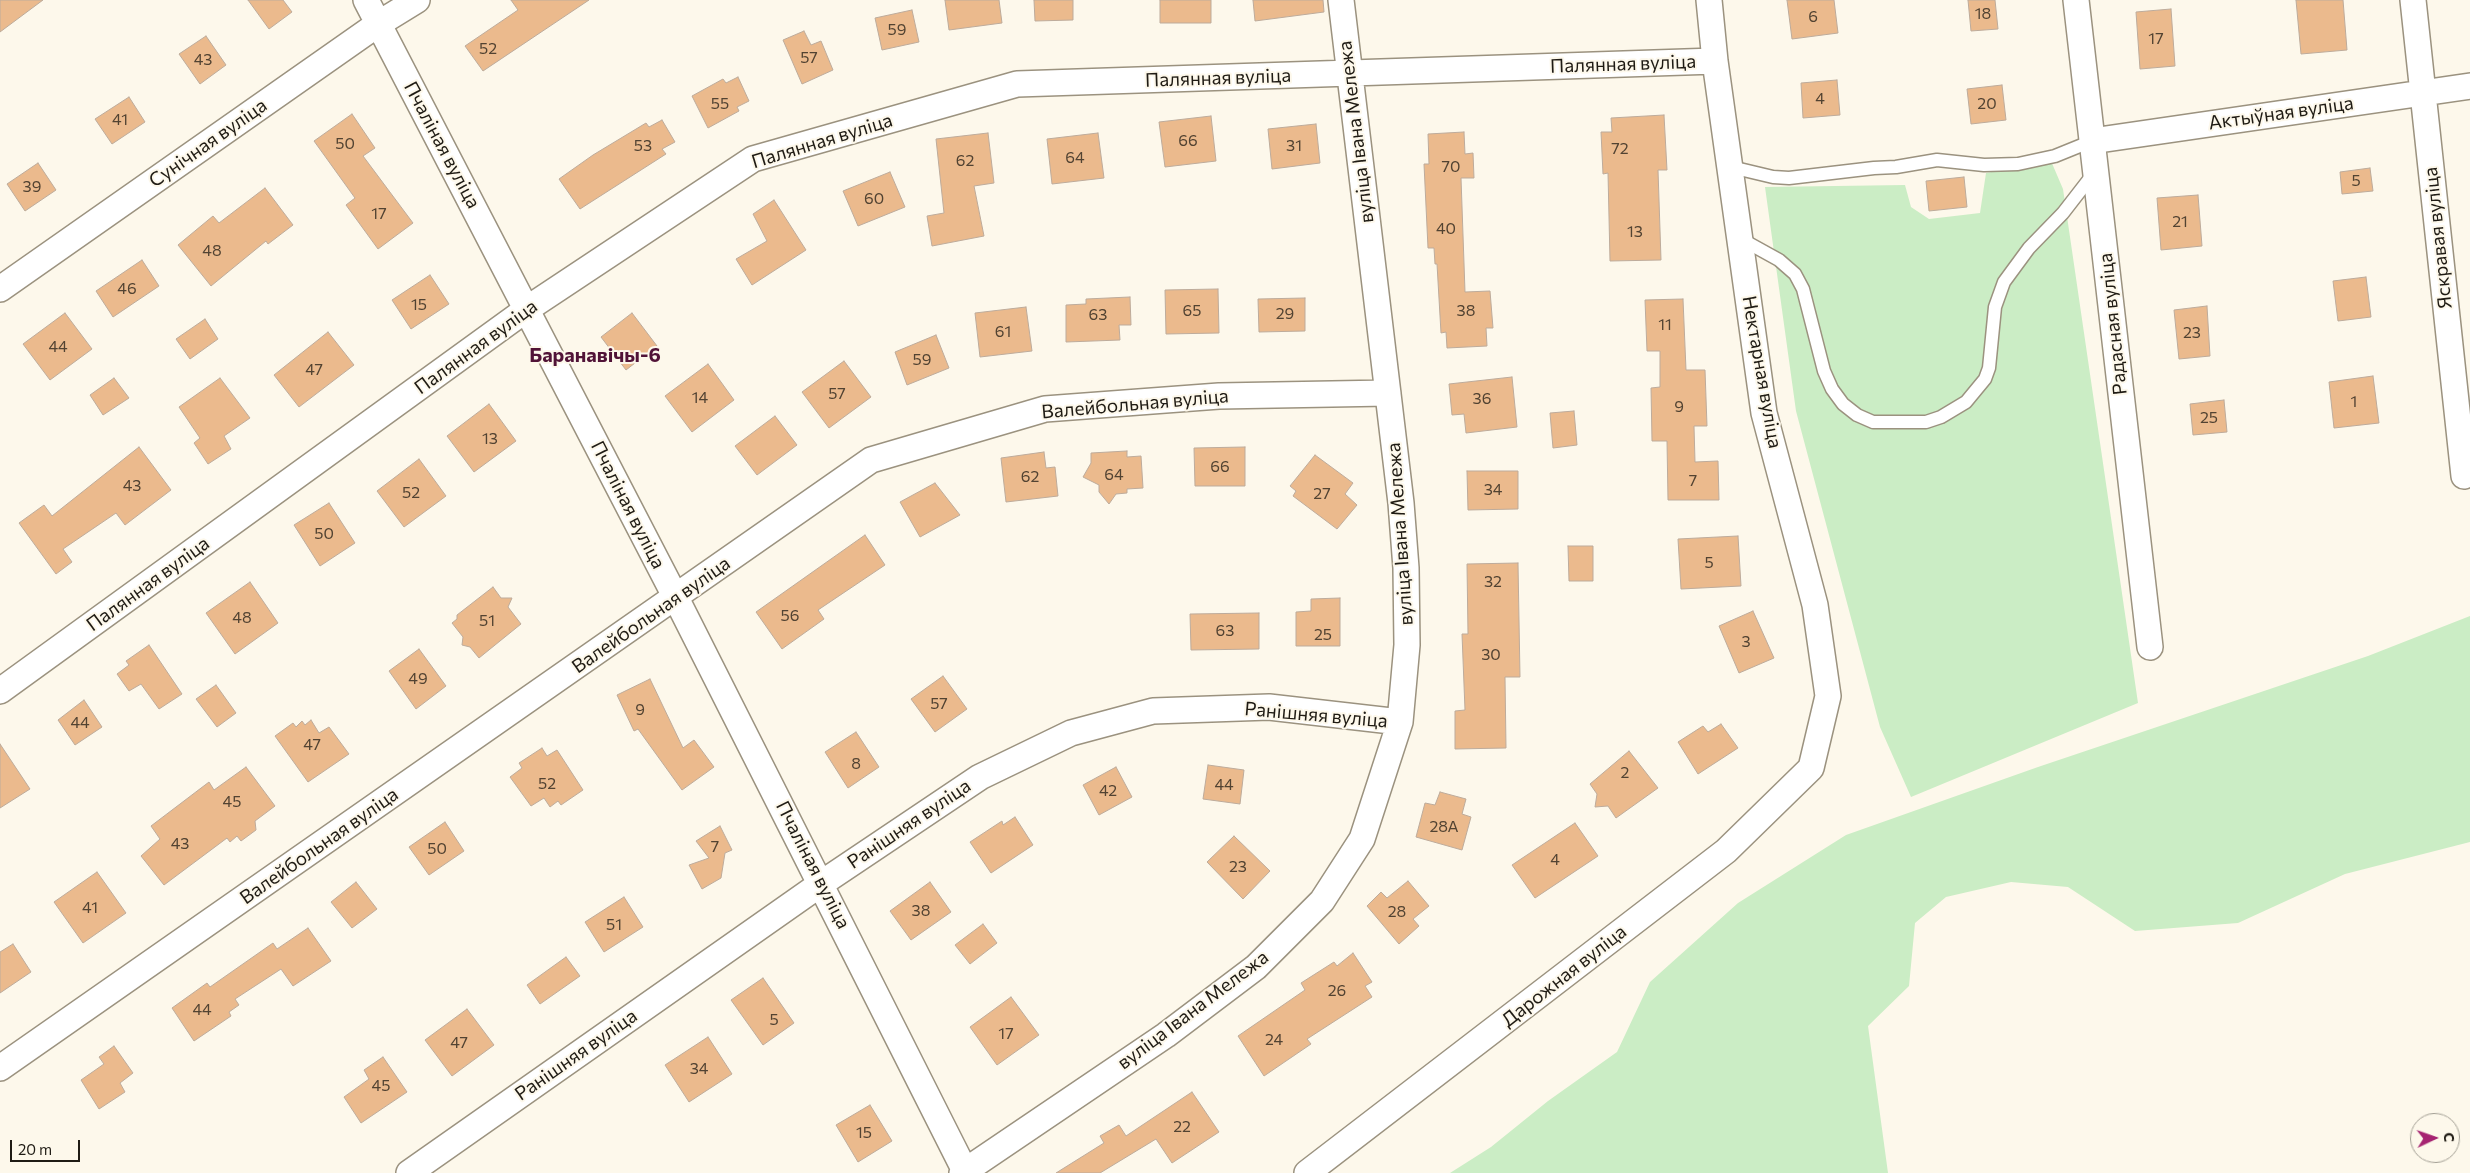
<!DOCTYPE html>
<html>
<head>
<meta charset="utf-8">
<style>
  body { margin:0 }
  #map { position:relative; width:2470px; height:1173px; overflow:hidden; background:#fdf8eb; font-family:Commissioner,sans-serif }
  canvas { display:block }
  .north { position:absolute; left:2410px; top:1113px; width:50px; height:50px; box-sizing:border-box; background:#fdf8eb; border:1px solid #a4a095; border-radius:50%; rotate:87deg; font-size:14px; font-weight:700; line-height:20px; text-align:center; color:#1f1b14 }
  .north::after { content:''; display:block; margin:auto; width:18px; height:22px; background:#a62472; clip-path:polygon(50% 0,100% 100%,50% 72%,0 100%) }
  .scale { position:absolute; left:10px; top:1140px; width:70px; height:22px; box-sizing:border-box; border:2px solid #1f1b14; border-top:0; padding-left:6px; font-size:15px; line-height:18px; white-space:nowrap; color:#1f1b14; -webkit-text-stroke:4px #fdf8eb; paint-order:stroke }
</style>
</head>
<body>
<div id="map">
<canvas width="2470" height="1173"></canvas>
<div class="north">С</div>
<div class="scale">20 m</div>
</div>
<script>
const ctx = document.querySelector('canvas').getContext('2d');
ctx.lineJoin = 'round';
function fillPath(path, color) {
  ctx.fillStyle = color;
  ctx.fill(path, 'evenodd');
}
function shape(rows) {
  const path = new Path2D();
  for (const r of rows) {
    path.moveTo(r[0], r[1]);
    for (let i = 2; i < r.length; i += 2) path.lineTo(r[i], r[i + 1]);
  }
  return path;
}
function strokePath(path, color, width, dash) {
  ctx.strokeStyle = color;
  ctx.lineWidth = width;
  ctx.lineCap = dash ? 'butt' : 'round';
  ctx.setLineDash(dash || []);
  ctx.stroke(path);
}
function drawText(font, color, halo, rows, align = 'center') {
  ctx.font = font + ' Commissioner,sans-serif';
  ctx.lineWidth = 4;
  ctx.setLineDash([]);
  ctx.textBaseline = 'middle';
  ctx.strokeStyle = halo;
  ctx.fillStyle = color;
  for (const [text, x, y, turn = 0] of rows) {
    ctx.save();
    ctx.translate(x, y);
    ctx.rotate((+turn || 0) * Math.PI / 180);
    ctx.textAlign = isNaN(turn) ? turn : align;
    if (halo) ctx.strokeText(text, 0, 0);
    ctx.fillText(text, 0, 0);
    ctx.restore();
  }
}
const green = shape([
  [2051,161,2063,189,2138,703,1911,797,1880,727,1796,411,1765,187,1905,185,1911,207,1929,219,1980,213,1986,173],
  [2470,616,2470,842,2345,874,2238,923,2135,931,2068,887,2011,882,1946,897,1915,923,1909,986,1868,1026,1888,1173,1450,1173,1491,1147,1548,1101,1617,1052,1650,982,1738,903,1846,835,2038,767,2368,656]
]);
const building = shape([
  [0,0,43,0,0,32,0,0],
  [248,0,283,0,292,12,269,29,248,0],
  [511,0,589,0,483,71,465,46,518,10,511,0],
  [945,0,999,0,1002,23,949,30,945,0],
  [1034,0,1073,0,1073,20,1035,21,1034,0],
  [1160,0,1211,0,1211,23,1160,23,1160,0],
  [1253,0,1323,0,1324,12,1255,21,1253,0],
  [1787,0,1834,0,1838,33,1792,39,1787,0],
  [1968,0,1995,0,1998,29,1971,31,1968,0],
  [2296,0,2343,0,2347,50,2301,54,2296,0],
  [2171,9,2175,66,2140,69,2136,12,2171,9],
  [912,10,919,42,882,50,875,18,912,10],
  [804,31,811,45,821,41,833,70,802,84,783,40,804,31],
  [206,36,226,65,200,84,179,54,206,36],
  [738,77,749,101,737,107,739,111,708,128,692,96,723,79,726,83,738,77],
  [1837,80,1840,115,1803,118,1801,83,1837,80],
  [2002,85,2006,120,1971,124,1967,89,2002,85],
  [129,97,145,122,112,144,95,119,129,97],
  [352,114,375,148,363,156,413,223,378,249,346,205,355,198,314,141,352,114],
  [1664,115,1667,170,1658,170,1661,260,1610,261,1608,173,1603,174,1601,132,1612,132,1611,118,1664,115],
  [1211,116,1216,161,1165,167,1159,122,1211,116],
  [662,120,675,142,662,149,666,154,580,209,559,179,593,155,646,123,649,127,662,120],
  [1316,124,1320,163,1272,169,1268,129,1316,124],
  [1464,132,1465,154,1473,153,1474,178,1461,178,1465,292,1490,291,1493,328,1486,328,1487,346,1447,348,1446,332,1441,333,1437,264,1435,264,1434,248,1428,248,1424,164,1429,164,1428,134,1464,132],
  [988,133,994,183,974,186,984,236,932,246,927,216,944,213,936,139,988,133],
  [1098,133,1104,178,1052,184,1047,139,1098,133],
  [38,163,56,190,25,211,7,184,38,163],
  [2370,168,2373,191,2342,194,2340,172,2370,168],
  [890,172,905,207,858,226,843,191,890,172],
  [1964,177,1967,207,1929,211,1926,181,1964,177],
  [265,188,293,225,268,244,266,241,211,286,178,245,213,216,219,223,265,188],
  [2198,195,2202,246,2161,250,2157,198,2198,195],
  [774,200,806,250,752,285,736,259,767,241,753,214,774,200],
  [142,260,159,286,113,317,96,291,142,260],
  [430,275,449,304,411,329,392,300,430,275],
  [2366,277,2371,317,2338,321,2333,281,2366,277],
  [1218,289,1219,333,1166,334,1165,290,1218,289],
  [1130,297,1131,325,1119,325,1120,340,1066,342,1066,305,1086,304,1086,299,1130,297],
  [1305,298,1305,331,1259,332,1258,299,1305,298],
  [1683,299,1686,370,1705,370,1707,426,1694,426,1695,462,1718,461,1719,500,1668,500,1667,441,1652,441,1651,388,1660,387,1660,351,1647,351,1645,300,1683,299],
  [2207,306,2210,356,2179,359,2174,310,2207,306],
  [1026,307,1032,351,980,357,975,313,1026,307],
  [65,313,92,349,50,380,23,344,65,313],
  [632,313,657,346,626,370,601,337,632,313],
  [205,319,218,339,190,359,176,339,205,319],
  [328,332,354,365,299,407,274,375,328,332],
  [936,335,949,368,907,385,895,352,936,335],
  [844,361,871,397,829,428,802,392,844,361],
  [708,364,734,400,692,432,665,396,708,364],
  [2373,376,2379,423,2334,428,2329,382,2373,376],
  [1512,377,1517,427,1466,433,1464,414,1452,415,1449,384,1512,377],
  [114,378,129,398,103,415,90,395,114,378],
  [220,378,250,418,224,436,231,449,208,464,194,443,200,438,179,407,220,378],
  [2224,400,2227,432,2193,435,2190,404,2224,400],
  [489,404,516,441,474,472,447,436,489,404],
  [1574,411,1577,445,1553,448,1550,413,1574,411],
  [775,416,797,445,757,475,735,446,775,416],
  [139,447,171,490,125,525,116,513,63,549,72,562,56,574,19,523,44,505,52,516,139,447],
  [1245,447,1245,486,1195,486,1194,448,1245,447],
  [1127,451,1127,457,1141,456,1143,488,1127,489,1127,493,1116,494,1109,504,1099,492,1099,485,1083,477,1091,463,1091,453,1127,451],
  [1044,452,1046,468,1055,467,1058,496,1006,502,1001,458,1044,452],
  [1315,455,1353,483,1345,494,1357,505,1337,529,1293,496,1296,491,1290,486,1315,455],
  [419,459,446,496,404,527,377,491,419,459],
  [1467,471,1518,471,1518,509,1468,510,1467,471],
  [935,483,960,515,920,537,900,502,935,483],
  [329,503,355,543,320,566,294,525,329,503],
  [865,535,885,565,818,610,824,619,782,649,756,612,865,535],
  [1738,536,1741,586,1681,589,1678,539,1738,536],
  [1568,546,1593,546,1593,581,1569,581,1568,546],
  [1518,563,1520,677,1505,677,1506,748,1455,749,1455,711,1465,710,1462,634,1468,634,1467,564,1518,563],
  [250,582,278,623,235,654,206,613,250,582],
  [493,587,501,598,512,598,508,607,521,624,479,658,470,647,462,645,463,637,452,623,457,619,457,615,493,587],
  [1340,598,1340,646,1296,646,1296,612,1311,611,1311,599,1340,598],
  [1753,611,1774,658,1739,673,1719,626,1753,611],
  [1259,613,1259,649,1191,650,1190,614,1259,613],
  [149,645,182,694,159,709,141,684,129,691,117,674,129,665,126,661,149,645],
  [419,649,446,686,416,709,389,671,419,649],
  [943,676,967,709,935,732,911,699,943,676],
  [650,679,683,748,694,740,714,767,682,790,638,729,634,731,617,695,650,679],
  [216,685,236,713,217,727,196,699,216,685],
  [84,700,102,727,75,745,58,720,84,700],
  [311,720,319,733,329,727,349,754,308,782,275,736,293,723,296,727,302,721,305,725,311,720],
  [1721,724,1738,748,1698,774,1678,742,1703,726,1708,732,1721,724],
  [856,732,879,767,848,788,825,752,856,732],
  [0,744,30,789,0,808,0,744],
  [542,748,547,756,557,750,583,790,561,805,558,801,550,807,544,798,531,806,510,777,522,768,519,763,542,748],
  [1629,751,1658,788,1616,818,1608,806,1595,807,1597,794,1590,784,1629,751],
  [1208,765,1244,770,1240,804,1203,799,1208,765],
  [246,767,275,806,255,821,256,830,241,841,237,836,230,842,227,838,164,885,141,856,160,839,151,826,209,782,214,790,246,767],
  [1116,767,1132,797,1099,815,1083,785,1116,767],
  [1440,792,1466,799,1462,814,1471,817,1462,850,1416,837,1425,803,1435,805,1440,792],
  [1015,817,1033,845,991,873,970,842,1002,821,1003,825,1015,817],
  [445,822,464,851,429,875,409,847,445,822],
  [1575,823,1598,856,1535,898,1512,865,1575,823],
  [720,826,732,850,725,853,721,878,702,889,689,865,709,858,696,841,720,826],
  [1234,836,1270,871,1243,899,1207,862,1234,836],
  [97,872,126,913,83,943,54,902,97,872],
  [1408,881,1429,906,1413,919,1419,926,1399,944,1367,906,1381,892,1387,898,1408,881],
  [356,882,377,909,352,928,331,902,356,882],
  [930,882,951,912,911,940,890,911,930,882],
  [624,897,643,927,604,952,585,922,624,897],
  [983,924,997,943,970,964,955,945,983,924],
  [308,928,331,961,293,986,281,969,235,999,239,1005,229,1012,231,1016,194,1041,172,1008,207,983,210,987,273,943,277,949,308,928],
  [13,944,31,972,0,993,0,952,13,944],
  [1353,953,1372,982,1365,986,1372,997,1307,1039,1311,1044,1264,1076,1238,1036,1305,990,1301,983,1334,962,1337,966,1353,953],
  [566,957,580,976,540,1004,527,985,566,957],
  [763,978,794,1023,763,1045,731,1000,763,978],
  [1011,997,1039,1035,997,1065,970,1027,1011,997],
  [467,1009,494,1045,452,1076,425,1040,467,1009],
  [708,1037,732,1074,689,1102,665,1065,708,1037],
  [114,1046,133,1073,120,1083,125,1092,99,1109,81,1080,104,1064,99,1057,114,1046],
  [383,1057,407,1092,361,1123,344,1097,369,1079,364,1070,383,1057],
  [1192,1092,1219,1132,1172,1163,1156,1139,1100,1173,1056,1173,1104,1143,1100,1136,1119,1125,1126,1136,1192,1092],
  [870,1105,892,1141,858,1162,836,1125,870,1105]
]);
const lane = shape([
  [1731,167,1773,177,1789,178,1874,168,1896,167,1937,160,1984,165,2018,164,2055,156,2092,141],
  [1741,239,1779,260,1795,274,1803,289,1824,371,1832,389,1843,404,1857,415,1873,422,1926,422,1941,417,1966,402,1985,379,1989,368,1995,307,2004,282,2029,248,2063,213,2094,173]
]);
const street = shape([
  [366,0,676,598,966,1173],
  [2076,0,2150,647],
  [2413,0,2464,476],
  [2092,141,2470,86],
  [0,289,378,24,417,0],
  [0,691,527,309,753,159,1017,84,1715,61],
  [0,1068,871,460,1045,409,1219,396,1388,393],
  [409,1173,822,883,980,777,1071,733,1153,711,1269,707,1400,722],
  [962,1173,1166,1035,1256,967,1322,901,1362,839,1400,722,1407,645,1406,568,1401,503,1341,0],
  [1307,1173,1726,851,1811,768,1828,696,1815,605,1764,413,1715,61,1709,0]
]);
const numberNames = [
  ["18",1983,14],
  ["6",1813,17],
  ["59",897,30],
  ["17",2156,39],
  ["52",488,49],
  ["57",809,58],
  ["43",203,60],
  ["4",1820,99],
  ["55",720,104],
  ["20",1987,104],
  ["41",120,120],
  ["66",1188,141],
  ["50",345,144],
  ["53",643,146],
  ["31",1294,146],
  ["72",1620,149],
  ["64",1075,158],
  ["62",965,161],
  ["70",1451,167],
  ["5",2356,181],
  ["39",32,187],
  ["60",874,199],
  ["17",379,214],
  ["21",2180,222],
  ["40",1446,229],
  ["13",1635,232],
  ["48",212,251],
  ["46",127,289],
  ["15",419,305],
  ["65",1192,311],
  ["38",1466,311],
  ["29",1285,314],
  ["63",1098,315],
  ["11",1665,325],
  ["61",1003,332],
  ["23",2192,333],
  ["44",58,347],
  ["59",922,360],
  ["47",314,370],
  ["57",837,394],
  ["14",700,398],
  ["36",1482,399],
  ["1",2354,402],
  ["9",1679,407],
  ["25",2209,418],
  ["13",490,439],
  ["66",1220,467],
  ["64",1114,475],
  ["62",1030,477],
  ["7",1693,481],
  ["43",132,486],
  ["34",1493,490],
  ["52",411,493],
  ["27",1322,494],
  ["50",324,534],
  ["5",1709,563],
  ["32",1493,582],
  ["56",790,616],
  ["48",242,618],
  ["51",487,621],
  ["63",1225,631],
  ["25",1323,635],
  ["3",1746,642],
  ["30",1491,655],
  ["49",418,679],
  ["57",939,704],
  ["9",640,710],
  ["44",80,723],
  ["47",312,745],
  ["8",856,764],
  ["2",1625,773],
  ["52",547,784],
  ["44",1224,785],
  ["42",1108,791],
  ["45",232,802],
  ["28А",1444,827],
  ["43",180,844],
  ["7",715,847],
  ["50",437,849],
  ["4",1555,860],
  ["23",1238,867],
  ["41",90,908],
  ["38",921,911],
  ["28",1397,912],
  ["51",614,925],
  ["26",1337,991],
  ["44",202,1010],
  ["5",774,1020],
  ["17",1006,1034],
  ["24",1274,1040],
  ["47",459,1043],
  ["34",699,1069],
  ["45",381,1086],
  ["22",1182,1127],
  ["15",864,1133]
];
const streetNames = [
  ["Палянная вуліца",1623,64,-2],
  ["Палянная вуліца",1218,78,-2],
  ["Актыўная вуліца",2281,113,-8],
  ["вуліца Івана Мележа",1356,132,-97],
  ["Палянная вуліца",822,141,-17],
  ["Сунічная вуліца",208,143,-35],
  ["Пчаліная вуліца",442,145,62],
  ["Яскравая вуліца",2438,238,-96],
  ["Радасная вуліца",2113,324,-96],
  ["Палянная вуліца",476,347,-36],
  ["Нектарная вуліца",1762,372,80],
  ["Валейбольная вуліца",1135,404,-5],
  ["Пчаліная вуліца",628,505,63],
  ["вуліца Івана Мележа",1400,534,-94],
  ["Палянная вуліца",148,584,-36],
  ["Валейбольная вуліца",651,615,-35],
  ["Ранішняя вуліца",1316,715,5],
  ["Ранішняя вуліца",909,824,-34],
  ["Валейбольная вуліца",319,846,-35],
  ["Пчаліная вуліца",813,865,63],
  ["Дарожная вуліца",1564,976,-38],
  ["вуліца Івана Мележа",1193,1010,-37],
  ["Ранішняя вуліца",576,1055,-35]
];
const neighbourhoodNames = [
  ["Баранавічы-6",595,355]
];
fillPath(green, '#cbedc5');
fillPath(building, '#ebba8d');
strokePath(building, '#bdab9b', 1);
strokePath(lane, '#9b927f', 15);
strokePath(street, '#9b927f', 28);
strokePath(lane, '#fff', 12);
strokePath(street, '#fff', 25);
drawText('16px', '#524332', null, numberNames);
drawText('19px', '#1f1b14', '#fdf8eb', streetNames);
drawText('bold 20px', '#511337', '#fdf8eb', neighbourhoodNames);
</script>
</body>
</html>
